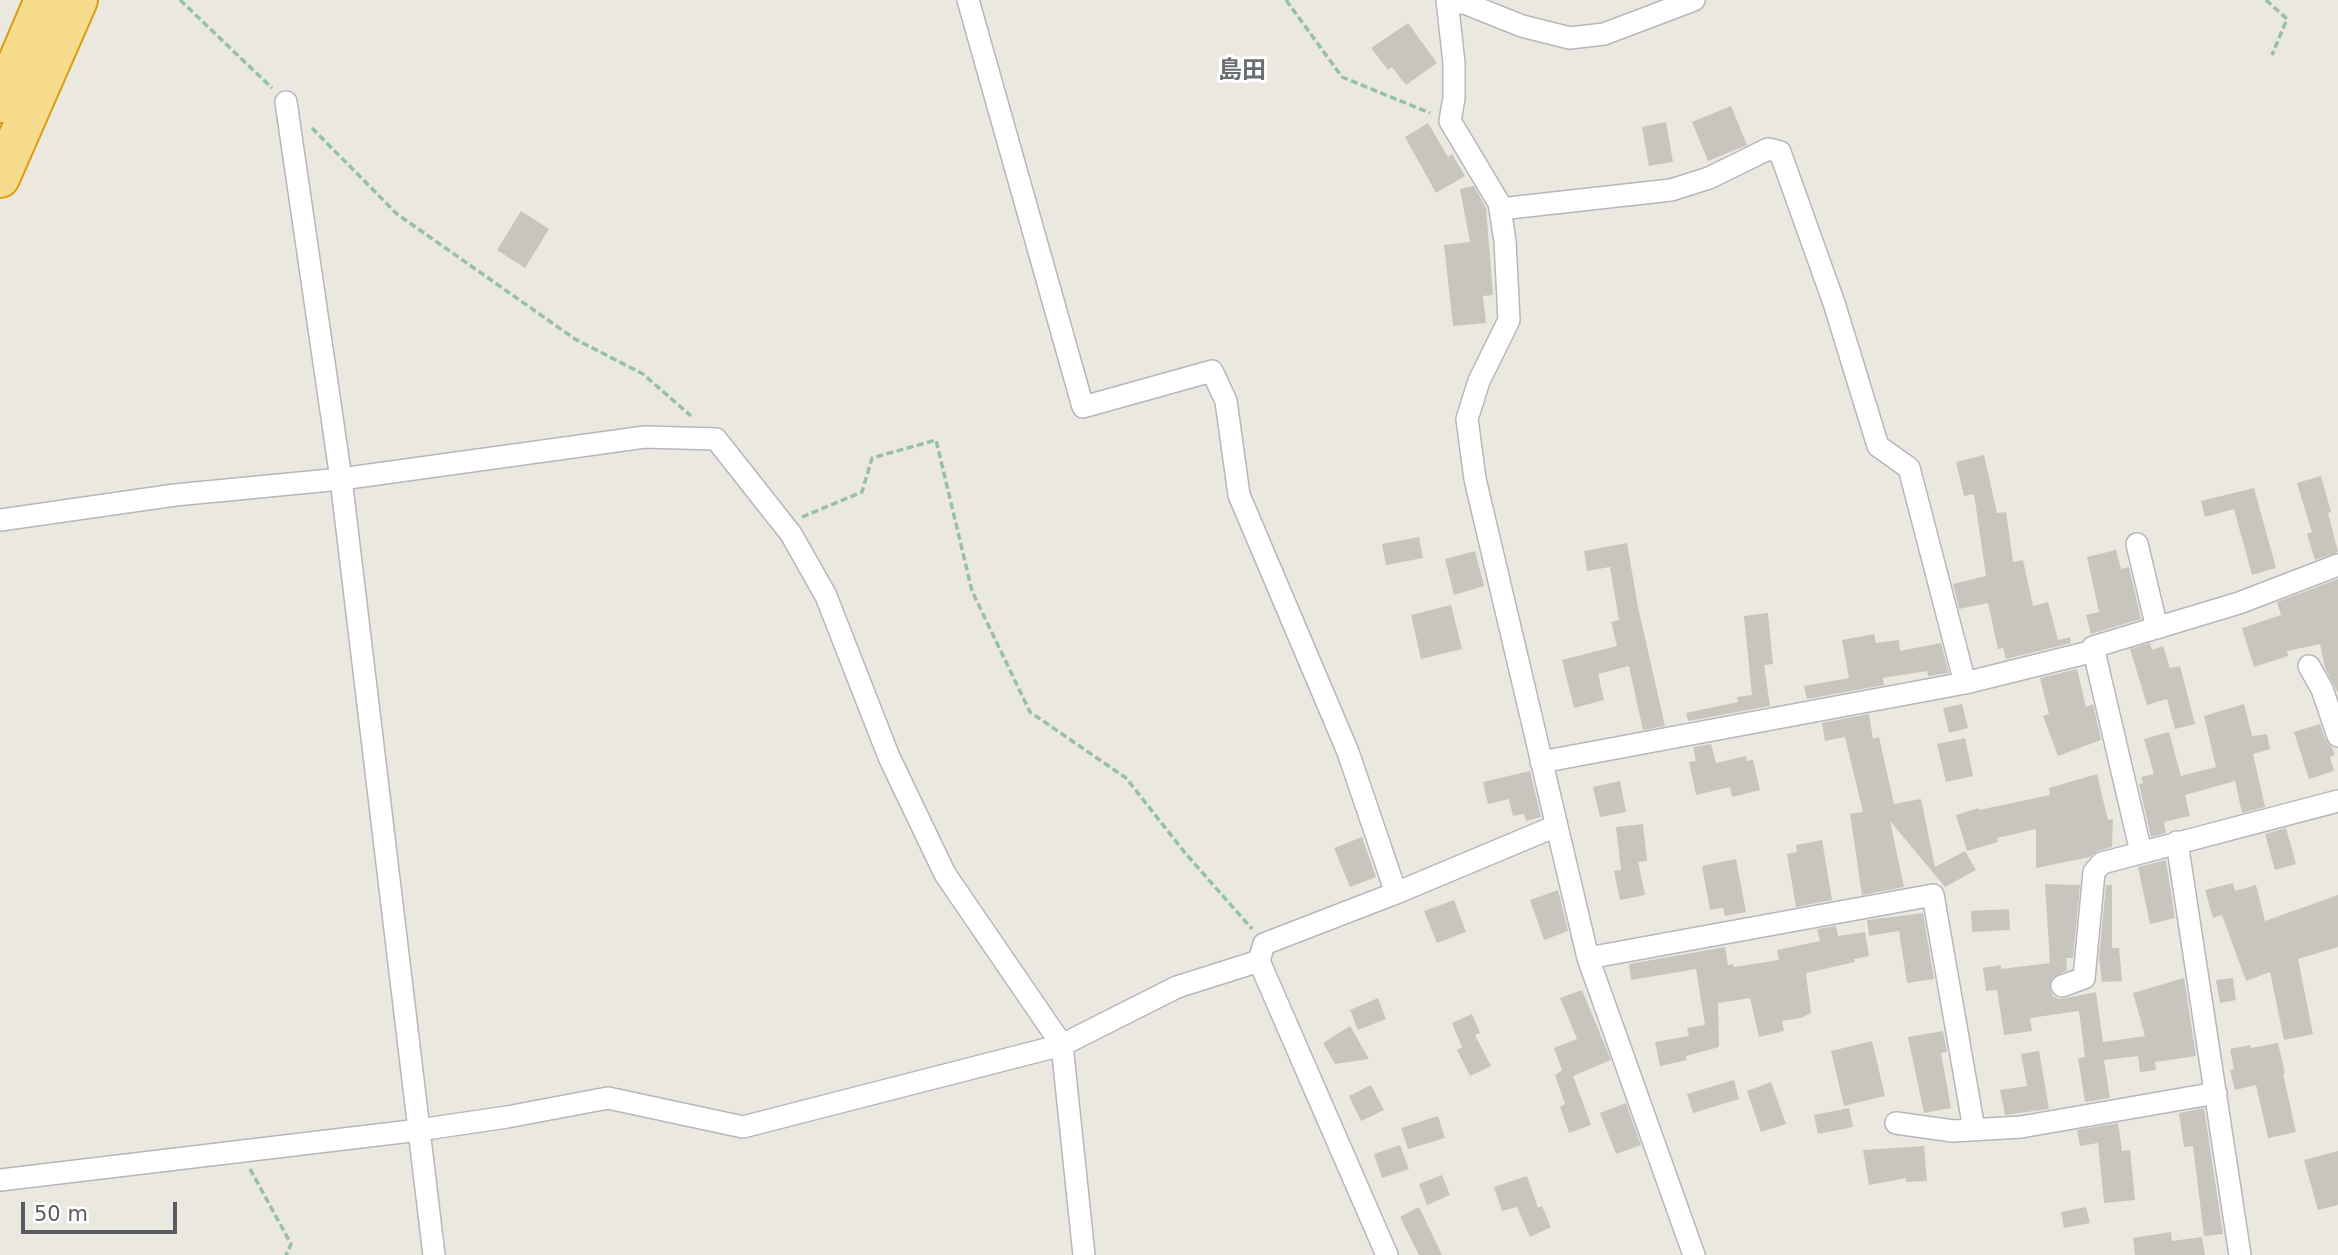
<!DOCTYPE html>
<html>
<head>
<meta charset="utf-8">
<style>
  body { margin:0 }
  #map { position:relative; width:2338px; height:1255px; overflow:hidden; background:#ebe8e0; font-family:"DejaVu Sans",sans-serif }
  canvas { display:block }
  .scale { position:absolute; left:21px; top:1202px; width:156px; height:32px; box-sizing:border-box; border:4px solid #585c60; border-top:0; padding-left:9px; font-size:21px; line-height:24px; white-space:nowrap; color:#585c60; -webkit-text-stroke:5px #fff; paint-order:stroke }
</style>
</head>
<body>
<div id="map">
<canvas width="2338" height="1255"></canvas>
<div class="scale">50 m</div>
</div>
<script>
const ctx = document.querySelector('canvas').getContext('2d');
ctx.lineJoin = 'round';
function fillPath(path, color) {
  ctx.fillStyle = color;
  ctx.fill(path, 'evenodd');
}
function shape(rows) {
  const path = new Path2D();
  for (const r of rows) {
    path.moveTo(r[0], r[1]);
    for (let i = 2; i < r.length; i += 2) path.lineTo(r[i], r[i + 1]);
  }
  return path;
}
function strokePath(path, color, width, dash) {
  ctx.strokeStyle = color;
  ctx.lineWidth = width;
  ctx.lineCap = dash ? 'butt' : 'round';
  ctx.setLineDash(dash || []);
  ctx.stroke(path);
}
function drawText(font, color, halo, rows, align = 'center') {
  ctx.font = font + ' "DejaVu Sans","Noto Sans JP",sans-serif';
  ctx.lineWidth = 6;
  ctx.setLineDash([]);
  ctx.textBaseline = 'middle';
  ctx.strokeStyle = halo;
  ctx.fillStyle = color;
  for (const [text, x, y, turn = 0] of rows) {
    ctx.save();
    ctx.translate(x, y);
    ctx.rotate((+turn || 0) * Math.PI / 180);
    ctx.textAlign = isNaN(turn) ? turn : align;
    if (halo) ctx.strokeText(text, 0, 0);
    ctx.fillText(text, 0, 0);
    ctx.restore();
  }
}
const building = shape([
  [1408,23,1437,63,1406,85,1392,67,1388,70,1371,48],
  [1731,106,1747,145,1708,161,1692,122],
  [1666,122,1673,162,1649,166,1642,127],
  [1428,123,1448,157,1452,154,1465,176,1436,193,1405,137],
  [1474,186,1486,208,1493,295,1483,296,1486,323,1453,326,1444,245,1470,242,1460,189],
  [521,211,549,229,525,268,497,250],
  [1984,455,1997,513,2006,512,2013,562,2023,560,2033,606,2048,602,2058,640,2070,637,2071,643,2006,659,2003,648,1998,649,1988,603,1959,609,1953,584,1986,576,1974,494,1964,496,1956,462],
  [2321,476,2331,512,2328,513,2338,552,2315,560,2307,534,2312,532,2297,483],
  [2254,488,2276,568,2252,575,2234,509,2205,517,2201,501],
  [1419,537,1423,558,1386,565,1382,544],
  [1627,543,1638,607,1665,726,1643,730,1629,666,1598,674,1604,700,1574,708,1562,660,1617,646,1611,622,1619,620,1610,567,1587,571,1584,551],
  [2116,550,2121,569,2129,567,2141,619,2091,634,2086,615,2099,612,2087,557],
  [1475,551,1484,586,1454,595,1445,559],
  [2338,579,2338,693,2325,668,2320,644,2287,651,2288,656,2254,667,2242,628,2281,615,2277,602],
  [1451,605,1462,649,1421,659,1411,615],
  [1768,613,1773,664,1764,665,1770,706,1688,721,1686,713,1738,702,1737,697,1752,695,1744,616],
  [1874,634,1876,643,1899,640,1900,651,1941,643,1949,673,1928,676,1927,671,1883,678,1884,685,1807,699,1804,686,1849,678,1842,640],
  [2150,643,2152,650,2163,646,2170,668,2180,666,2195,724,2175,729,2167,699,2147,705,2130,649],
  [2077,669,2086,707,2093,704,2101,740,2058,756,2043,716,2049,714,2040,678],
  [1962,704,1968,728,1949,733,1943,708],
  [2244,704,2252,736,2267,734,2270,749,2253,754,2265,807,2242,813,2235,781,2185,795,2190,816,2164,822,2166,833,2151,837,2139,784,2143,783,2141,777,2154,774,2144,739,2169,732,2181,776,2216,767,2204,716],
  [1869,714,1873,739,1879,737,1894,804,1921,799,1935,867,1965,851,1976,870,1945,887,1890,821,1904,887,1862,895,1850,814,1863,812,1845,737,1825,741,1822,723],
  [2320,724,2326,740,2332,748,2335,755,2330,757,2334,771,2309,779,2294,732],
  [1965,738,1973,776,1946,782,1937,744],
  [1711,744,1716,763,1746,756,1747,761,1753,760,1760,790,1732,797,1730,787,1696,795,1689,762,1696,761,1693,747],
  [1530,771,1541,817,1526,821,1524,814,1513,816,1509,799,1488,804,1483,782],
  [2097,774,2108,820,2113,819,2112,847,2098,851,2090,857,2036,868,2036,829,1997,838,1998,842,1967,851,1956,815,1979,808,1979,810,2050,795,2049,788],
  [1620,781,1626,812,1600,817,1593,787],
  [1643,824,1647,861,1638,862,1645,895,1620,900,1614,871,1621,870,1616,827],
  [2286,828,2296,864,2275,870,2265,834],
  [1362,837,1376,877,1350,887,1334,848],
  [1822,840,1832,900,1796,907,1787,854,1797,852,1796,845],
  [1736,859,1746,912,1725,916,1723,908,1710,910,1702,866],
  [2166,860,2175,918,2150,924,2138,867],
  [2233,883,2235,891,2256,885,2265,921,2338,895,2338,947,2298,959,2313,1034,2284,1040,2270,972,2246,981,2222,915,2213,918,2205,890],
  [2045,884,2080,885,2073,958,2066,958,2067,970,2052,978,2050,990,2053,996,2059,999,2066,998,2096,992,2103,1042,2145,1036,2133,993,2184,978,2196,1056,2155,1062,2156,1070,2140,1072,2138,1056,2104,1060,2110,1098,2085,1102,2078,1058,2085,1057,2079,1011,2030,1018,2032,1031,2004,1035,1997,990,1986,991,1983,968,2001,965,2001,969,2050,963],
  [2106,885,2112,885,2112,948,2119,948,2122,981,2102,982,2099,958],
  [1558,890,1568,931,1544,940,1530,900],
  [1454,900,1466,932,1437,943,1424,911],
  [2009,909,2010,930,1972,932,1971,911],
  [1923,913,1934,979,1907,983,1899,931,1869,936,1867,920],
  [1836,926,1838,936,1865,932,1869,956,1854,959,1855,962,1806,973,1811,1013,1801,1018,1782,1021,1784,1031,1759,1037,1750,998,1718,1003,1719,1047,1686,1056,1687,1060,1660,1066,1655,1042,1689,1036,1687,1028,1705,1025,1696,969,1631,980,1629,964,1725,947,1728,965,1733,964,1734,967,1779,960,1777,950,1820,941,1817,929],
  [2233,978,2236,1000,2220,1003,2216,980],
  [1582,990,1611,1060,1573,1076,1591,1125,1569,1133,1560,1107,1565,1104,1555,1075,1562,1070,1554,1048,1577,1039,1560,998],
  [1378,998,1386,1019,1358,1030,1350,1010],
  [1472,1014,1480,1033,1475,1035,1491,1066,1470,1076,1457,1050,1462,1047,1452,1023],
  [1350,1026,1369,1059,1335,1064,1323,1043],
  [1943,1031,1947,1052,1941,1053,1951,1108,1924,1113,1908,1037],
  [1872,1041,1885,1096,1844,1106,1831,1051],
  [2278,1043,2285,1074,2283,1074,2296,1132,2268,1138,2256,1085,2235,1090,2230,1070,2234,1069,2230,1049,2250,1045,2251,1048],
  [2039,1051,2049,1109,2005,1115,2000,1090,2027,1086,2021,1054],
  [1734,1080,1739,1099,1693,1113,1687,1094],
  [1771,1082,1786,1124,1761,1132,1747,1091],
  [1371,1085,1384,1110,1361,1121,1349,1096],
  [1626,1103,1641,1145,1616,1154,1600,1113],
  [1849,1108,1853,1127,1818,1134,1814,1115],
  [2204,1108,2223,1234,2204,1236,2193,1146,2184,1147,2179,1113],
  [1438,1116,1445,1138,1408,1149,1401,1128],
  [2118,1123,2122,1151,2130,1150,2135,1200,2104,1203,2098,1143,2080,1146,2077,1130],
  [1400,1145,1409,1169,1382,1178,1374,1154],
  [1924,1146,1927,1181,1906,1182,1906,1178,1869,1185,1863,1150],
  [2338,1151,2338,1205,2318,1210,2304,1160],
  [1442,1175,1450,1195,1427,1205,1419,1184],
  [1527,1176,1538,1208,1542,1206,1551,1227,1530,1237,1517,1207,1502,1211,1494,1187],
  [1419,1207,1442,1255,1419,1255,1400,1217],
  [2086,1207,2090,1223,2064,1228,2061,1212],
  [2171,1232,2172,1241,2202,1237,2205,1255,2135,1255,2133,1238]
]);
const path = shape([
  [180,0,272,88],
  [1286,0,1342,77,1430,113],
  [2266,0,2287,19,2272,55],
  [312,128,397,214,575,339,643,374,691,416],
  [802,517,862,492,872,458,936,440,972,591,1030,712,1126,778,1186,854,1252,929],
  [250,1169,291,1244,286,1255]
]);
const minor = shape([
  [968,0,1083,407,1212,371,1226,401,1239,495,1348,752,1396,893],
  [1447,0,1454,63,1454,98,1450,121,1499,203,1505,241,1509,320,1479,381,1467,419,1475,479,1588,958,1694,1255],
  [1448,1,1467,4,1522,26,1570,38,1604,34,1694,0],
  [286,102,341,479,434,1255],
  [1500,209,1671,190,1709,178,1768,149,1780,152,1834,303,1878,446,1909,468,1965,683],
  [0,520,175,495,341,479,645,437,716,439,791,534,826,596,889,757,945,874,1062,1045,1084,1255],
  [2137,544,2157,628],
  [2309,666,2322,689,2338,736],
  [1541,762,1965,683,2094,651],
  [2177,842,2240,1255],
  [2141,852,2093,647,2239,603,2338,565],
  [1588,958,1933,895,1974,1129],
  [2062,986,2084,978,2094,872,2102,863,2338,801],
  [1896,1123,1953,1131,2021,1127,2216,1093],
  [0,1180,419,1130,507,1117,608,1098,743,1127,1062,1045,1177,987,1259,961],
  [1387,1255,1259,961,1264,944,1396,893,1556,826]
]);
const motorway = shape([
  [0,103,44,0],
  [0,178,78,0]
]);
const quarterNames = [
  ["島田",1242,72]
];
fillPath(building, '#c8c5bf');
strokePath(minor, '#b5b7bc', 24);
strokePath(motorway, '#dc9e0e', 42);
strokePath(path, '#97c1a3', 3.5, [7, 3.5]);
strokePath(minor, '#fff', 21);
strokePath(motorway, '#f6dc8c', 38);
drawText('bold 24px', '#696e72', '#fff', quarterNames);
</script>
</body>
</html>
